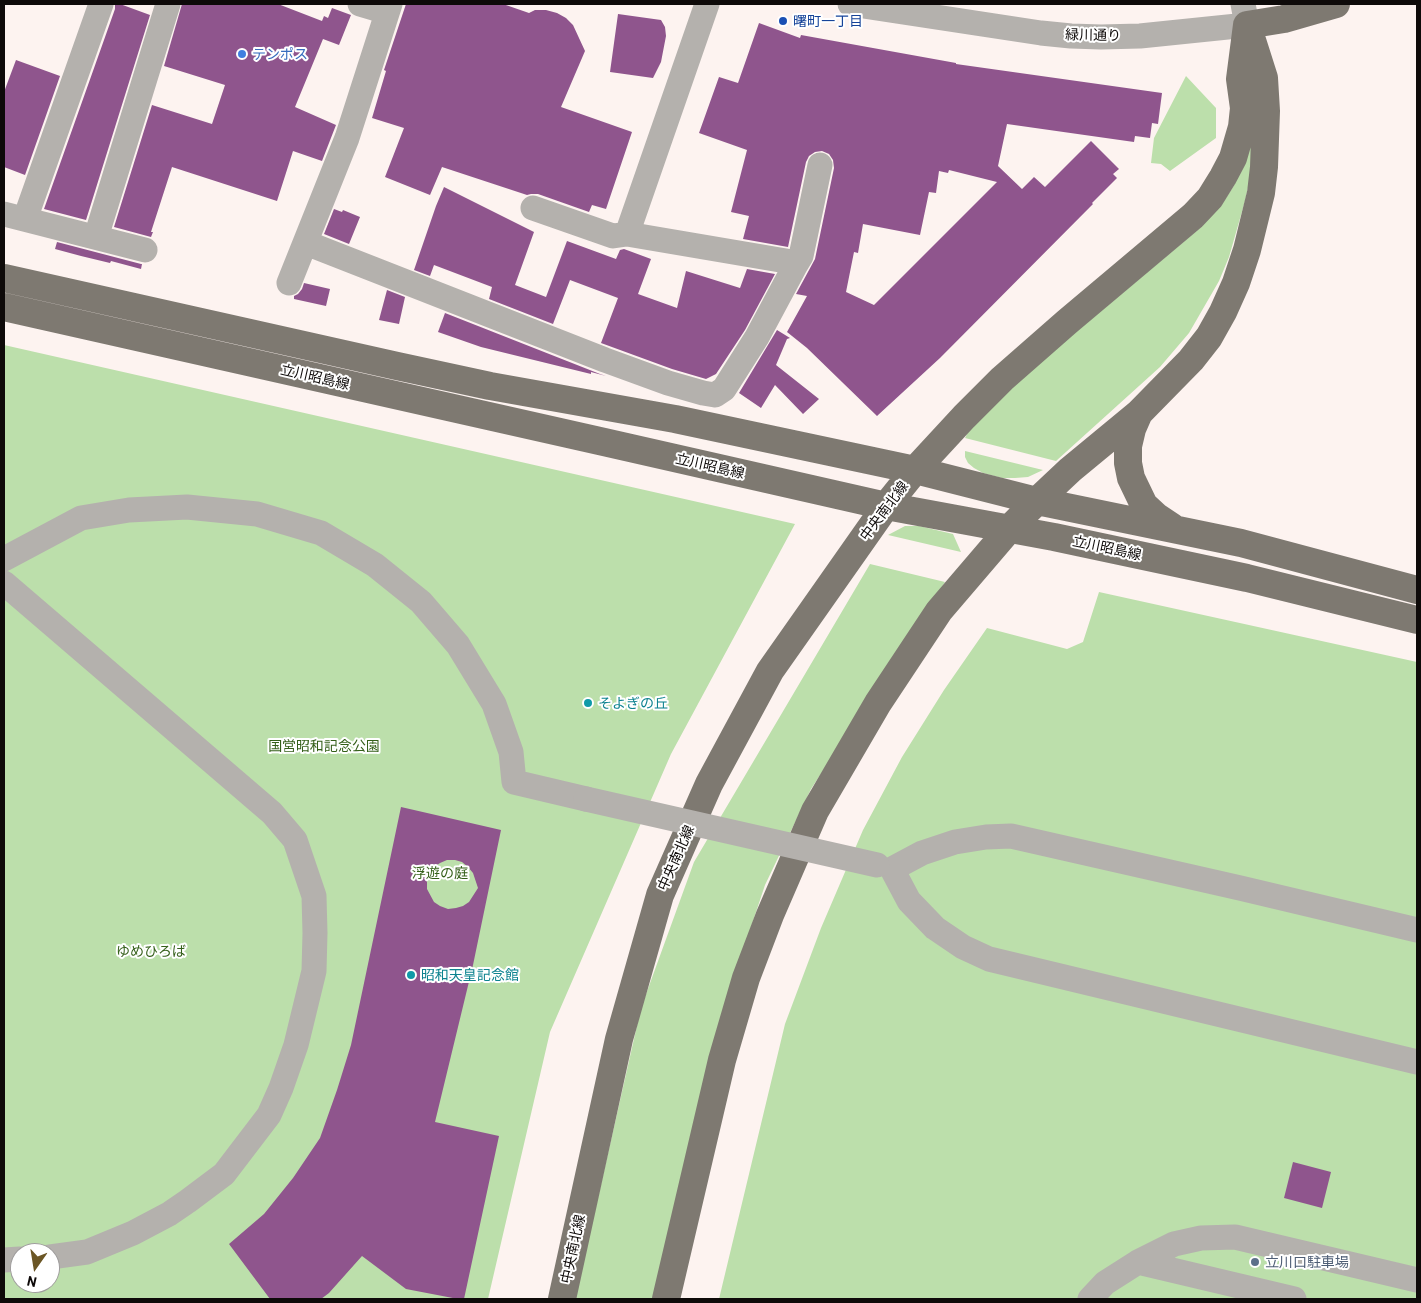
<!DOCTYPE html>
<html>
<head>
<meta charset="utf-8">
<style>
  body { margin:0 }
  #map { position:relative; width:1421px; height:1303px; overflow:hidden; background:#fdf3f0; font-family:Barlow,sans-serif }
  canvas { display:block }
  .frame { position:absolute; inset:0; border:5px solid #0e0a09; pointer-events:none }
  .north { position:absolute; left:10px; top:1243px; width:50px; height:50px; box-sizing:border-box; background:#fff; border:1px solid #9f9d9d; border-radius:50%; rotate:193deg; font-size:14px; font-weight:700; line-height:20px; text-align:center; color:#0e0a09 }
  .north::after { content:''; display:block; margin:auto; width:18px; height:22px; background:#6b5625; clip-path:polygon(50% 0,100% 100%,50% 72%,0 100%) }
</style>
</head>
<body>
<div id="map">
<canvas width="1421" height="1303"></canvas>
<div class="frame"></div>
<div class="north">N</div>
</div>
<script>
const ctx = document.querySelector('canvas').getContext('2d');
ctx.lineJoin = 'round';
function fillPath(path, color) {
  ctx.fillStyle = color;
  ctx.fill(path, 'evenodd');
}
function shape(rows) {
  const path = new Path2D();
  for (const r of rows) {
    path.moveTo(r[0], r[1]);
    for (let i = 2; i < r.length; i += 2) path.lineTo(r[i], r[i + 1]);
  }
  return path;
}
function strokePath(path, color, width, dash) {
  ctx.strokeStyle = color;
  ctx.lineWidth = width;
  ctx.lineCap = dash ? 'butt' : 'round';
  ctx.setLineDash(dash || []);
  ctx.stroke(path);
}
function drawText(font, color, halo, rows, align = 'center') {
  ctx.font = font + ' Barlow,"Noto Sans JP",sans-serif';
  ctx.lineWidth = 4;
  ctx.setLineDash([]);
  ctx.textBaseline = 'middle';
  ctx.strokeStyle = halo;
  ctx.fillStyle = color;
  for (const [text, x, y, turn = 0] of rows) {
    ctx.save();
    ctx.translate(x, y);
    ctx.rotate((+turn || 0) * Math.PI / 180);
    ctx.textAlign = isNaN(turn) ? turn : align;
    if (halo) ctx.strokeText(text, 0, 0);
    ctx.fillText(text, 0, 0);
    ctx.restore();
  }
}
const green = shape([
  [1186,76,1216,108,1216,138,1170,171,1161,164,1151,163,1154,138],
  [1254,131,1249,183,1245,201,1229,257,1219,281,1189,333,1160,367,1056,461,965,438,968,432,1006,393,1058,347,1200,228,1222,204,1233,187,1243,167],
  [4,345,795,524,671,754,550,1032,488,1299,4,1299],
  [20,1253,50,1253,50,1283,20,1283],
  [965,451,1043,470,1028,477,1015,478,1002,478,983,473,974,468,968,463,965,457],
  [905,526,919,526,953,534,961,552,888,535],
  [870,564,945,582,811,789,765,885,717,1029,654,1299,575,1299,641,1008,694,862],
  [1099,592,1417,662,1417,1299,719,1299,785,1024,821,928,863,830,902,757,944,690,987,628,1067,649,1083,642]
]);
const building = shape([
  [115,4,120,4,150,15,86,220,44,209,115,9],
  [182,4,278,4,322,21,324,16,328,18,332,8,351,15,339,45,323,39,295,107,336,125,322,161,293,151,277,201,172,167,151,232,153,232,151,237,114,227,152,105,212,124,225,85,164,66],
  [406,4,503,4,529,13,535,10,546,10,557,13,566,18,573,25,585,51,561,107,632,132,606,209,592,205,589,212,538,194,531,194,527,195,442,167,430,195,385,177,404,128,372,118,386,71,384,70],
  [618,14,661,20,665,27,666,36,661,62,653,78,610,72],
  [759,23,800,38,801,35,956,63,956,64,1162,93,1158,124,1152,123,1150,138,1135,136,1134,142,1007,124,998,166,1022,189,1034,177,1045,187,1091,141,1119,169,1113,174,1117,178,1092,203,1093,204,940,358,877,416,807,348,787,332,807,296,796,294,815,259,834,168,833,160,829,154,822,151,815,152,809,156,806,162,788,247,743,239,749,216,731,212,747,150,699,133,719,77,738,83],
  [949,170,997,182,874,305,846,292,854,252,858,253,863,224,920,235,929,192,936,193,939,171,948,173],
  [16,60,60,76,25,175,4,167,4,92],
  [444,187,534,232,515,285,546,297,567,241,616,259,620,250,624,249,651,259,638,294,677,308,686,271,740,288,747,269,775,274,745,330,716,374,706,379,672,369,601,343,618,298,570,280,553,324,489,299,492,287,434,265,430,276,414,270,436,206],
  [334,209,342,212,343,210,360,217,349,244,324,234],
  [57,242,141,264,142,264,141,269,111,261,110,263,81,256,55,249],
  [304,283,330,289,326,306,294,299,294,296,298,294,302,289],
  [387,290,405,297,399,324,379,320],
  [445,313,600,374,606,376,591,372,591,374,481,347,438,332],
  [777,330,790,338,787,339,776,365,819,399,803,414,775,385,761,408,739,393],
  [401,807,501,830,473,965,435,1122,499,1136,464,1299,458,1299,406,1289,362,1256,329,1293,321,1299,270,1299,229,1244,264,1214,293,1178,320,1138,337,1090,351,1045],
  [447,860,455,860,462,862,468,867,473,873,478,888,469,902,463,906,456,908,448,909,440,906,434,902,427,889,427,881,429,874,434,867,440,863],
  [1293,1162,1331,1172,1322,1208,1284,1198]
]);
const minor = shape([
  [360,4,387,12],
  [850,4,1041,33,1071,36,1101,37,1140,36,1247,25,1243,4],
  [533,208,613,236,627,234],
  [4,214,145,250],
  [25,219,101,4],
  [96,237,168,4],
  [306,241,314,246,605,360,668,383,703,393,715,395,724,389,757,337,795,266,786,261,627,234,707,4],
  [795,266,801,256,820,165],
  [289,283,347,138,390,4],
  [4,559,81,518,129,510,187,507,257,514,321,533,375,565,421,602,458,645,494,704,511,752,514,782,586,799],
  [4,583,272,813,295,840,314,896,315,933,314,971,296,1045,281,1088,269,1115,224,1174,188,1201,169,1214,133,1233,87,1252,50,1257],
  [1417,930,1240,888,1011,836,986,837,955,842,922,853,892,869,909,901,935,928,963,947,989,959,1417,1062],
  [4,1260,20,1259],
  [1138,1262,1294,1299],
  [1090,1299,1105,1283,1138,1262,1174,1244,1201,1238,1235,1237,1417,1280]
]);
const major = shape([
  [1247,25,1284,19,1336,4],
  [4,278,397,366,490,386,675,419,915,470,1037,501,1241,543,1417,590],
  [4,307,604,442,886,506,1054,537,1247,578,1417,620],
  [1139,413,1132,429,1128,446,1128,463,1131,478,1144,505,1157,517,1172,527],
  [562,1299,619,1039,660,895,709,784,770,671,886,506,915,470,964,417,1002,379,1067,322,1193,216,1210,198,1223,177,1233,158,1242,127,1244,108,1240,79,1247,25],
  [666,1299,722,1060,746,978,770,915,815,811,878,703,939,611,1010,528,1037,501,1070,470,1139,413,1191,360,1209,337,1223,312,1236,283,1247,250,1261,193,1264,167,1266,111,1264,78,1250,34]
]);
const minorBridge = shape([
  [586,799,877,865]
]);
const markers = [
  [783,21,5,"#1a4fb4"],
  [242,54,5,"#3f7fe0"],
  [588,703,5,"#0f9aa8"],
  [411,975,5,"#0f9aa8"],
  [1255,1262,5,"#5c6f8a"]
];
const transitNames = [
  ["曙町一丁目",793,21]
];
const streetNames = [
  ["緑川通り",1093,35,1],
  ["立川昭島線",315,377,13],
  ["立川昭島線",710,466,13],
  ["中央南北線",884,511,-53],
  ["立川昭島線",1107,548,12],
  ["中央南北線",676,858,-66],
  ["中央南北線",573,1249,-78]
];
const shopNames = [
  ["テンポス",252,54]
];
const cultureNames = [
  ["そよぎの丘",598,703],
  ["昭和天皇記念館",421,975]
];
const parkNames = [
  ["国営昭和記念公園",324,746],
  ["浮遊の庭",440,873],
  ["ゆめひろば",151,951]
];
const serviceNames = [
  ["立川口駐車場",1265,1262]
];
fillPath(green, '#bcdfab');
fillPath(building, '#8f558d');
strokePath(minor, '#b4b1ad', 25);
strokePath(major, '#7e7971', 28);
strokePath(minorBridge, '#b4b1ad', 25);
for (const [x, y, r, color] of markers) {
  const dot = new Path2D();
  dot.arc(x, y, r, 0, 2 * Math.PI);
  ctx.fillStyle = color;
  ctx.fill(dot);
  strokePath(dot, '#fff', 2);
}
drawText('14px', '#164399', '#fff', transitNames, 'left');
drawText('14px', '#0e0a09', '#fff', streetNames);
drawText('14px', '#366cbe', '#fff', shopNames, 'left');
drawText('14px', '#0d838f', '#fff', cultureNames, 'left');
drawText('14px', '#345f19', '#fff', parkNames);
drawText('14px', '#4e5e75', '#fff', serviceNames, 'left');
</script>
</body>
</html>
